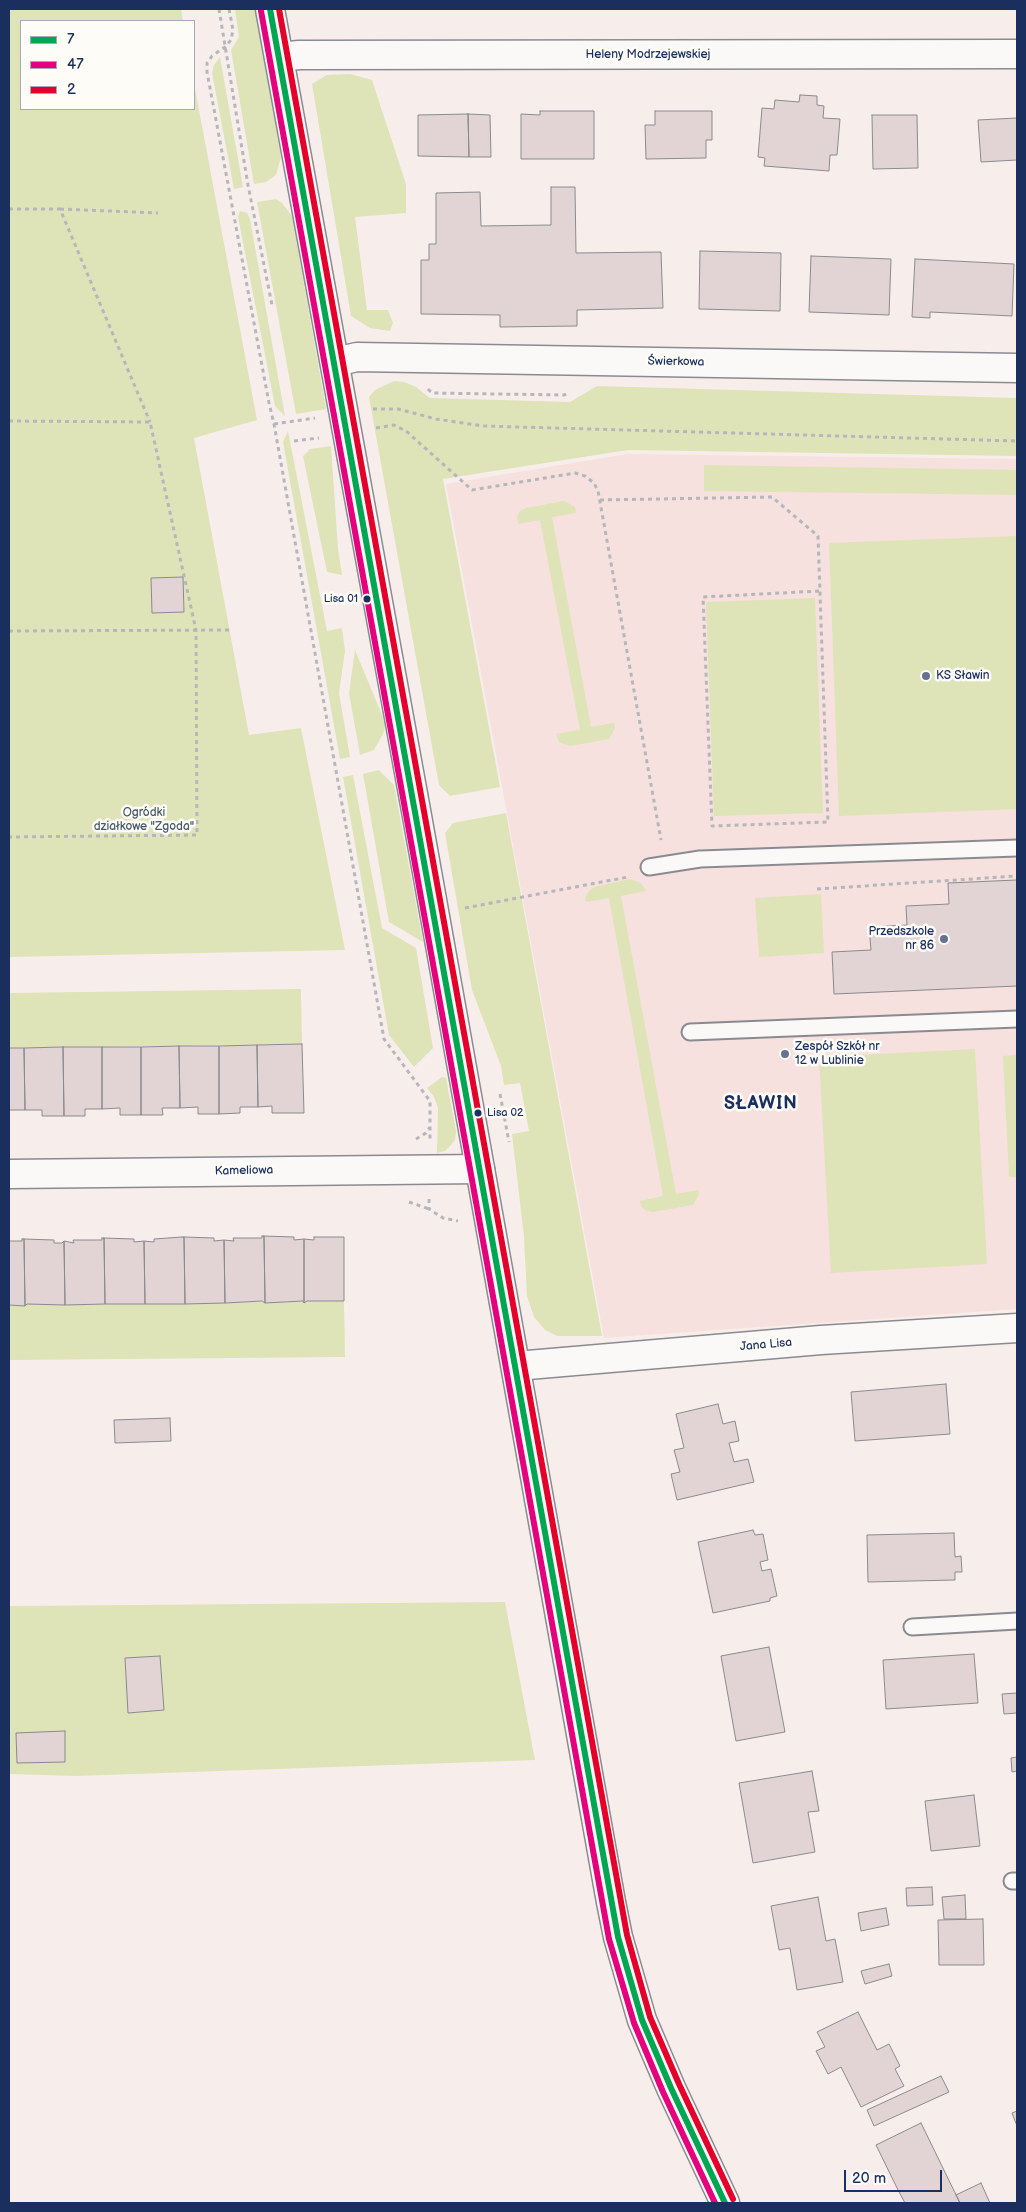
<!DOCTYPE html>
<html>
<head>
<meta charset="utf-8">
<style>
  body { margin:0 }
  #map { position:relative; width:1026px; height:2212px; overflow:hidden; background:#f7eeeb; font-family:"Balsamiq Sans",sans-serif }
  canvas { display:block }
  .frame { position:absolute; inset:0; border:10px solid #1b2f5e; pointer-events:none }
  .legend { position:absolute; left:20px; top:20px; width:175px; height:90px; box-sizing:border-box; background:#fdfcf7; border:1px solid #a3aaba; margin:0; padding:6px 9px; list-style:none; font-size:15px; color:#1b2f5e }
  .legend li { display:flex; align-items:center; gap:10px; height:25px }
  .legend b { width:25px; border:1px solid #a3aaba }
  .scale { position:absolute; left:844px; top:2170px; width:98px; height:22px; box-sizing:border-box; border:2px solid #1b2f5e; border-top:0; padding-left:6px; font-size:15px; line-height:18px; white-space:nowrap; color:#1b2f5e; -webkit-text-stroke:4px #fdfcf7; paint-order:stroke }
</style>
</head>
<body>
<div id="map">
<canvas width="1026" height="2212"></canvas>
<div class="frame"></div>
<ul class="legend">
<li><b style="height:6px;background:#00a651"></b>7</li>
<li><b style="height:6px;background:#e5007d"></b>47</li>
<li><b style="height:6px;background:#e4002b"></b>2</li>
</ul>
<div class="scale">20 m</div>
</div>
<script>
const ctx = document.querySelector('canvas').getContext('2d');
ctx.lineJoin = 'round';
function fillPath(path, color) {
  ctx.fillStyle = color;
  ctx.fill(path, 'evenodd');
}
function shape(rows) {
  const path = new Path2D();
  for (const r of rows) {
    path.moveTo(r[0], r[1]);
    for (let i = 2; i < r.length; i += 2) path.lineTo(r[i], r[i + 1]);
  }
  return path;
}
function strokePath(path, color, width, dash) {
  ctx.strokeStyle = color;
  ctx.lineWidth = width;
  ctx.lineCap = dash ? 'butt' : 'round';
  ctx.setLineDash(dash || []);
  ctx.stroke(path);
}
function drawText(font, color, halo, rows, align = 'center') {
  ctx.font = font + ' "Balsamiq Sans",sans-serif';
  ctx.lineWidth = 5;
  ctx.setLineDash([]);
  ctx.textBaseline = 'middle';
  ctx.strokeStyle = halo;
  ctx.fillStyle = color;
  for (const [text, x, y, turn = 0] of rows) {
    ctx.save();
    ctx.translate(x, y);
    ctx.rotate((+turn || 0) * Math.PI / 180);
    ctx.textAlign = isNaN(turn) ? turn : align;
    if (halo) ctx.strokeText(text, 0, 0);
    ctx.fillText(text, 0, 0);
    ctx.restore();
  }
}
const built = shape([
  [627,454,1017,459,1017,1309,604,1338,446,484]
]);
const green = shape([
  [9,9,181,9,183,21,21,21,21,109,194,109,194,83,257,420,194,438,249,735,301,728,345,950,9,957],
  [235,9,255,9,281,157,276,175,266,182,254,184,231,50,239,37],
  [220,57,243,187,234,189,212,73,214,65],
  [350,74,372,80,406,184,406,213,355,217,367,310,388,310,393,323,390,331,370,328,351,316,312,84,327,75],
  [276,199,282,203,292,216,326,409,296,414,257,202],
  [240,211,247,213,250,219,285,416,275,406,238,217],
  [394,381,404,382,416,387,430,398,570,402,597,386,1017,398,1017,456,628,450,443,479,500,787,450,796,439,785,369,397,375,390],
  [288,431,327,631,342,628,345,651,339,693,350,757,340,759,283,442],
  [331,446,338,549,342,575,327,572,303,456,310,449],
  [704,465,1017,470,1017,495,704,491],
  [564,501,575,507,576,513,552,517,591,727,614,723,615,728,609,739,570,746,559,742,556,734,580,730,540,520,518,524,517,517,520,511,526,508],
  [1017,536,1017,809,839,816,829,543],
  [815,598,823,813,714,816,706,602],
  [355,650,382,715,385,726,383,734,374,750,360,755,349,693],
  [379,770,394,785,423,942,389,922,363,774],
  [353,775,382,928,416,948,433,1048,414,1067,389,1035,343,777],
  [506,813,602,1336,557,1336,545,1330,534,1317,527,1296,524,1237,512,1134,529,1131,520,1083,504,1085,501,1066,472,990,445,833,453,823],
  [630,879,641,883,646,891,621,896,676,1194,698,1190,699,1194,693,1205,653,1212,645,1210,641,1206,640,1201,663,1196,609,898,586,902,585,899,588,892,594,887],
  [821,894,824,953,759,957,755,898],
  [301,989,302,1044,9,1048,9,993],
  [975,1049,987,1264,831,1273,819,1057],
  [1017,1055,1017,1177,1009,1177,1003,1056],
  [442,1077,446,1078,456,1131,455,1140,450,1146,445,1151,437,1153,438,1108,434,1097,427,1088],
  [344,1301,345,1357,9,1360,9,1304],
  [505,1602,535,1760,76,1776,9,1774,9,1606]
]);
const building = shape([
  [800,95,817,96,817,105,824,106,823,118,840,119,837,155,830,155,829,171,764,166,765,158,758,157,762,108,774,109,775,100,799,102,800,95],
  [540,111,594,111,594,159,521,159,521,114,540,115,540,111],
  [655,111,712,111,712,140,706,140,706,158,646,159,645,125,655,125,655,111],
  [468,114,490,115,491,157,469,157,468,114],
  [468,114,469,157,418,156,418,115,468,114],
  [872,115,917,115,918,168,873,169,872,115],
  [1017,118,1017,160,981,162,978,120,1017,118],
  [551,187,575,187,576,253,661,252,663,308,577,310,577,326,500,327,500,315,421,314,421,260,429,260,429,244,436,244,436,193,480,192,481,226,551,225,551,187],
  [700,251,781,253,780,311,699,309,700,251],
  [811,256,891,259,889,315,809,312,811,256],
  [915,259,1014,264,1012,316,930,312,930,318,912,317,915,259],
  [183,577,184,612,152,613,151,578,183,577],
  [1017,880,1017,986,834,994,832,952,871,950,869,927,907,925,906,906,949,904,948,883,1017,880],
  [302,1044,304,1113,272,1113,272,1106,258,1107,257,1045,302,1044],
  [257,1045,258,1107,240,1107,240,1113,219,1114,219,1046,257,1045],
  [179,1046,219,1046,219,1114,198,1114,198,1107,180,1108,179,1046],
  [179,1046,180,1108,162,1108,163,1115,141,1115,141,1047,179,1046],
  [63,1047,64,1116,42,1116,42,1110,25,1110,24,1048,63,1047],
  [63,1047,102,1047,102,1109,85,1109,85,1116,64,1116,63,1047],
  [102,1047,141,1047,141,1115,120,1115,120,1108,102,1109,102,1047],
  [9,1048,24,1048,25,1110,9,1110,9,1048],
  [262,1236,264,1236,265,1303,262,1301,225,1303,224,1240,234,1241,233,1238,262,1238,262,1236],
  [264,1236,294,1237,294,1240,304,1239,304,1303,303,1301,265,1303,264,1236],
  [182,1237,184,1237,185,1304,145,1304,144,1241,154,1242,154,1239,182,1237],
  [184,1237,214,1238,214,1241,224,1240,225,1303,185,1304,184,1237],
  [314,1237,344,1237,344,1301,307,1301,304,1303,304,1239,314,1240,314,1237],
  [102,1238,104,1238,105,1304,65,1305,64,1241,74,1243,73,1240,102,1240,102,1238],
  [104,1238,134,1239,134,1242,144,1241,145,1304,105,1304,104,1238],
  [22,1239,24,1239,25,1306,9,1305,9,1241,22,1241,22,1239],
  [24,1239,54,1240,54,1243,62,1243,64,1241,65,1305,27,1304,25,1306,24,1239],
  [946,1384,950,1434,855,1441,851,1392,946,1384],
  [718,1404,723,1424,735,1421,739,1441,729,1443,734,1462,748,1459,754,1482,677,1500,671,1474,680,1472,674,1450,684,1448,676,1414,718,1404],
  [170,1418,171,1441,115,1443,114,1420,170,1418],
  [753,1530,755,1535,763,1534,768,1560,760,1562,762,1571,771,1569,777,1596,770,1598,770,1601,713,1613,698,1542,753,1530],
  [954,1533,955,1557,961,1556,962,1572,955,1572,955,1580,868,1582,867,1535,954,1533],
  [769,1647,785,1732,736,1741,721,1656,769,1647],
  [974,1654,978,1703,886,1709,883,1660,974,1654],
  [160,1656,164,1710,128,1713,125,1658,160,1656],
  [1017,1693,1017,1713,1004,1714,1002,1694,1017,1693],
  [65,1731,65,1762,17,1763,16,1733,65,1731],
  [1017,1757,1017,1771,1012,1772,1011,1758,1017,1757],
  [812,1771,819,1811,808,1812,815,1852,753,1863,739,1783,812,1771],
  [974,1795,980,1846,931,1851,925,1801,974,1795],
  [932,1887,933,1905,907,1906,906,1888,932,1887],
  [965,1895,966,1919,944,1919,942,1897,965,1895],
  [818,1897,826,1941,835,1939,843,1982,797,1990,790,1948,779,1950,771,1906,818,1897],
  [886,1908,889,1925,861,1931,858,1913,886,1908],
  [983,1919,984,1965,939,1965,938,1920,983,1919],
  [889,1964,892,1976,865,1984,861,1971,889,1964],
  [858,2012,877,2050,889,2044,900,2066,895,2069,904,2086,861,2107,841,2067,828,2074,816,2051,825,2047,817,2032,858,2012],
  [941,2076,949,2092,874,2126,867,2110,941,2076],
  [1017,2111,1017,2126,1012,2113,1017,2111],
  [921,2123,940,2162,960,2203,905,2203,897,2188,876,2145,921,2123],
  [981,2183,990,2203,960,2203,956,2195,981,2183]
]);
const path = shape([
  [219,9,248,185,272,305],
  [229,9,233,30,231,40,225,47,212,56,207,63,207,72,269,403,274,424,384,1039,430,1101,430,1140],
  [9,209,60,209,150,422],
  [60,209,158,213],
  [428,389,432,393,564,395,569,393],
  [373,409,398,409,436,419,483,426,1017,441],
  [9,421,150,422,196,630,197,835,9,837],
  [274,424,315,418],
  [376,428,394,425,406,431,472,490,575,473,585,476,594,483,598,491,661,840],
  [294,441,319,438],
  [600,500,772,497,818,536,828,822,712,826,703,597,820,591],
  [9,631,231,630],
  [817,889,1017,876],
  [465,908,628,877],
  [500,1094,509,1142],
  [416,1139,426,1133,430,1127],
  [429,1199,429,1209,443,1218,458,1221],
  [409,1202,429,1209]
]);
const lane = shape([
  [649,867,700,859,1017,848],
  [690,1032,1017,1019],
  [912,1627,1017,1621],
  [1012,1881,1017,1881]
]);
const street = shape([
  [279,57,299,55,1017,54],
  [335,362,357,357,1017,368],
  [9,1174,480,1169],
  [516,1366,821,1340,1017,1328]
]);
const secondary = shape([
  [270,9,417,816,611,1902,618,1937,642,2020,671,2088,725,2203]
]);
const bus1 = shape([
  [270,9,618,1937,642,2020,671,2088,725,2203]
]);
const bus2 = shape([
  [261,11,609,1939,634,2023,663,2092,715,2203]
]);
const bus3 = shape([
  [279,9,627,1935,650,2017,679,2084,733,2199]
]);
const markers = [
  [367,599,4.5,"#1b2f5e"],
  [926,676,5,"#68728f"],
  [944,939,5,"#68728f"],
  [785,1054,5,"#68728f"],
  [478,1113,4.5,"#1b2f5e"]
];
const busNames = [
  ["Lisa 01",358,599],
  ["Lisa 02",487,1113,"left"]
];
const streetNames = [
  ["Heleny Modrzejewskiej",648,55],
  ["Świerkowa",676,362,1],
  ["Kameliowa",244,1171,-1],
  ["Jana Lisa",766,1345,-5]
];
const poiNames = [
  ["KS Sławin",936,676],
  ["Przedszkole",934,932,"right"],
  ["nr 86",934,946,"right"],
  ["Zespół Szkół nr",795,1047],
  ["12 w Lublinie",795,1061]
];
const parkNames = [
  ["Ogródki",144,813],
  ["działkowe \"Zgoda\"",144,827]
];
const districtNames = [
  ["SŁAWIN",761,1104]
];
fillPath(built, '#f6e1de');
fillPath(green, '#dfe3b8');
fillPath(building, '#e2d4d4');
strokePath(building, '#8a8a91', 1);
strokePath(lane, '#8a8a91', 19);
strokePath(street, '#8a8a91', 31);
strokePath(secondary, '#8a8a91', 31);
strokePath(path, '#b6b7bb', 3, [4, 4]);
strokePath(lane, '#faf9f7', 15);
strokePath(street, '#faf9f7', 28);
strokePath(secondary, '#faf9f7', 28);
strokePath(bus1, '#00a651', 6);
strokePath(bus2, '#e5007d', 6);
strokePath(bus3, '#e4002b', 6);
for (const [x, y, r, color] of markers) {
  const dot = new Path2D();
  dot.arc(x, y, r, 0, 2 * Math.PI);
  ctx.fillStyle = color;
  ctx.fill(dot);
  strokePath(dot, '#fdfcf7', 2);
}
drawText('11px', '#1b2f5e', '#fdfcf7', busNames, 'right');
drawText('12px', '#1b2f5e', '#fdfcf7', streetNames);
drawText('12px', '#1b2f5e', '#fdfcf7', poiNames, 'left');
drawText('12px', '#475a6a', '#fdfcf7', parkNames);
ctx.letterSpacing = '1px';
drawText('bold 18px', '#1b2f5e', '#fdfcf7', districtNames);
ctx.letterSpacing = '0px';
</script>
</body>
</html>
